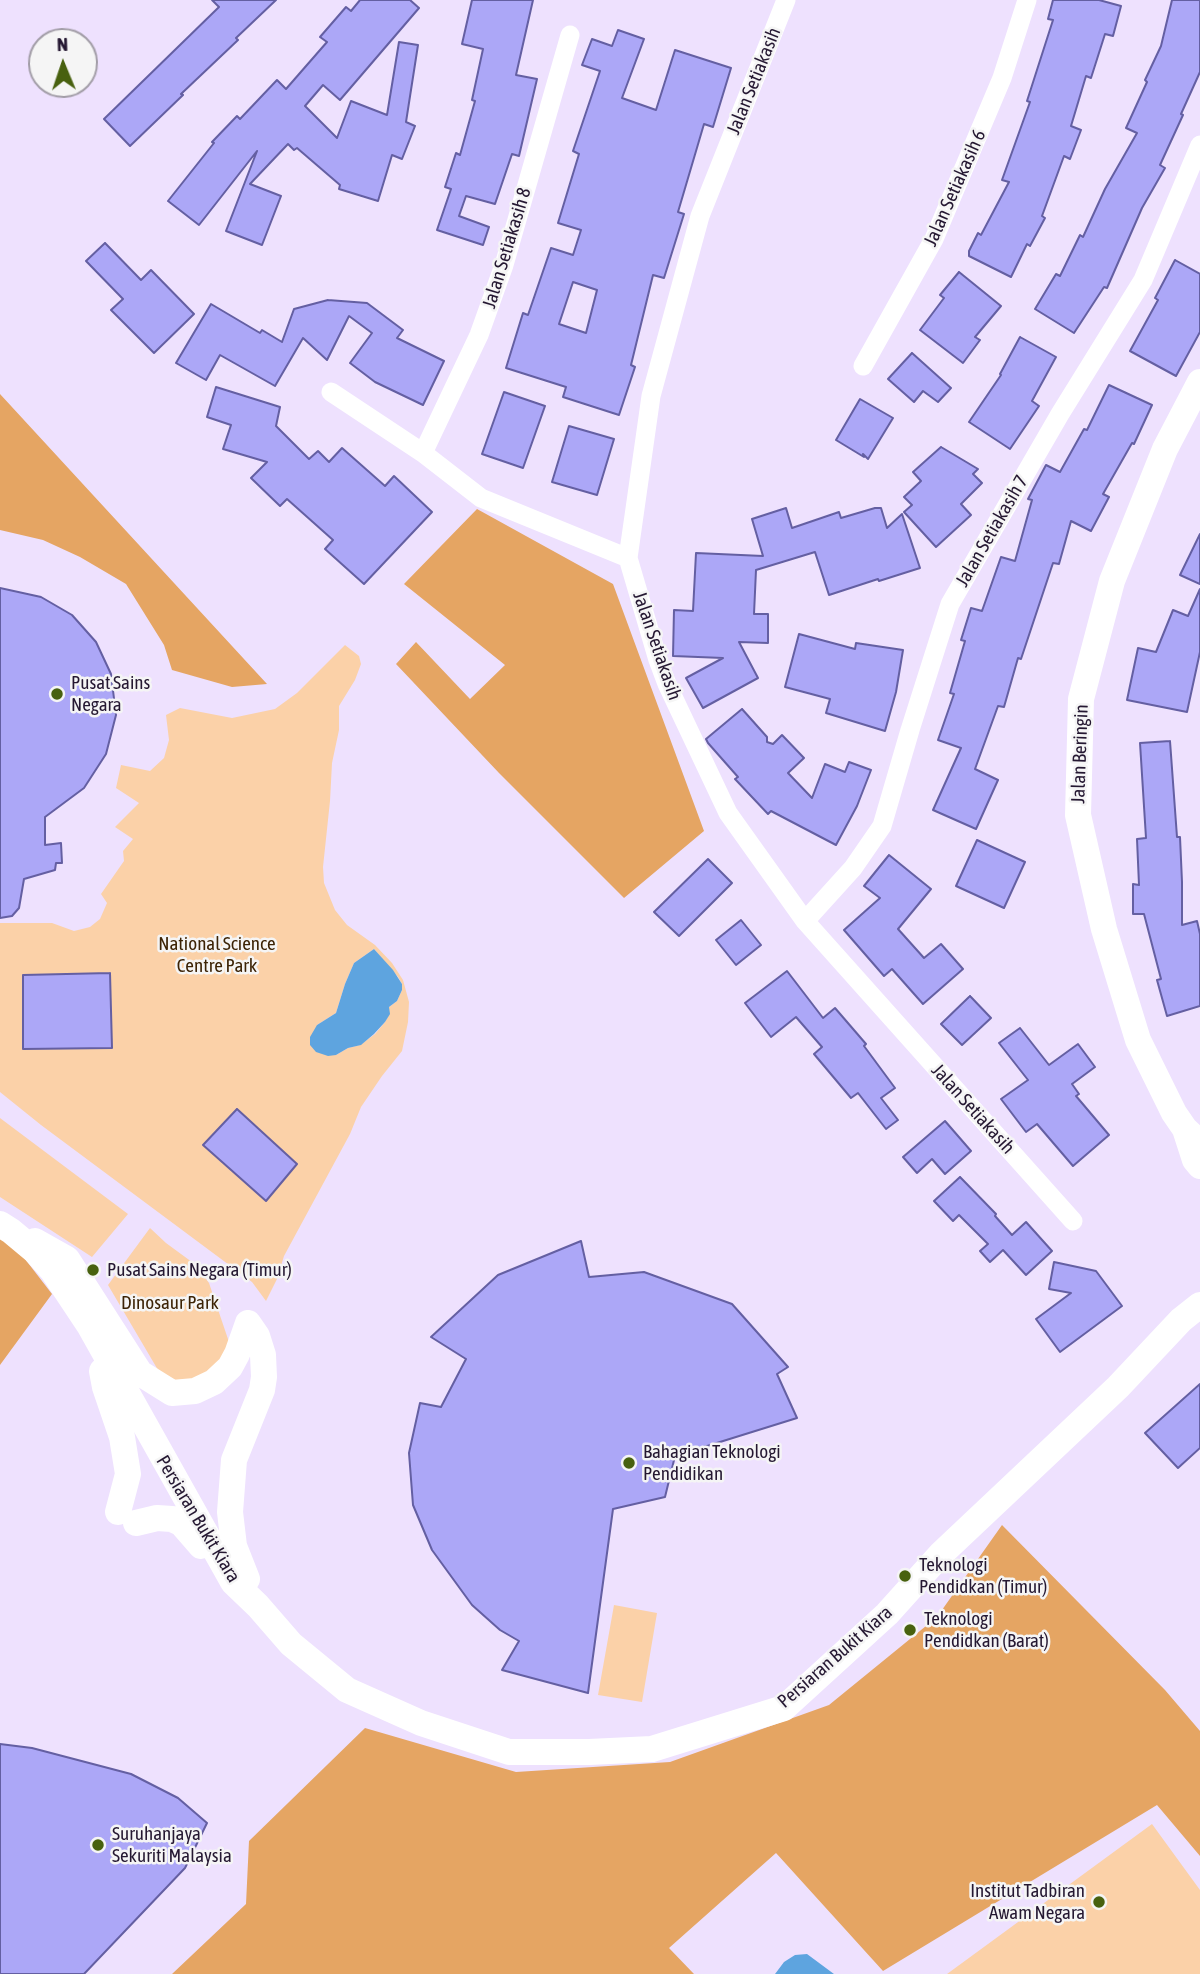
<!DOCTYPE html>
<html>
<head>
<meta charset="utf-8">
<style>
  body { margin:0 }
  #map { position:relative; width:1200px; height:1974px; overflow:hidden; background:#eee1fe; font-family:"Asap Condensed",sans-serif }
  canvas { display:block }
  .north { position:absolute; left:28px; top:28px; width:70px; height:70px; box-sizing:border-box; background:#f5f5f5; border:2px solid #a29da7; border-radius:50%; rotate:358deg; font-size:19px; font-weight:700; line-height:28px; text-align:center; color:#251832 }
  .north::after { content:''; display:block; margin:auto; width:24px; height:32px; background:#48610f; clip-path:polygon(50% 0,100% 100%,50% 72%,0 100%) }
</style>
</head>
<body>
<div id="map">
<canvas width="1200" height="1974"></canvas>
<div class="north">N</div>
</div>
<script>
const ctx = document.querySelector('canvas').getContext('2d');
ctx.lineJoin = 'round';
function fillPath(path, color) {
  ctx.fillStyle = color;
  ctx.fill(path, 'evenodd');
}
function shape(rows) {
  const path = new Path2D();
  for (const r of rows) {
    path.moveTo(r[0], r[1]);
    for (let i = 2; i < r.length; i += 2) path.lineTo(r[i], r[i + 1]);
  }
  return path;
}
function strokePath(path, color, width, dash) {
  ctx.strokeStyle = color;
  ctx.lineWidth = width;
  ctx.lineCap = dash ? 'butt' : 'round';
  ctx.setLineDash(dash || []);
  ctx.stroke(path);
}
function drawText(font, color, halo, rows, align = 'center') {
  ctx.font = font + ' "Asap Condensed",sans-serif';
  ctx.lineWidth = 5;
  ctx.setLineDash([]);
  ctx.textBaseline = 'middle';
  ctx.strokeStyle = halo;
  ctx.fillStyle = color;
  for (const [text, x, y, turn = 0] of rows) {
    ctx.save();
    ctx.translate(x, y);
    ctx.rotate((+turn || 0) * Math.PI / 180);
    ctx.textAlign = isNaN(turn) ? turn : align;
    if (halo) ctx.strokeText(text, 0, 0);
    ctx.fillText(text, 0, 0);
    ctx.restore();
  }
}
const green = shape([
  [345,645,359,656,361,664,355,680,339,706,339,730,332,763,330,801,323,867,324,883,335,910,347,925,375,945,392,963,403,980,409,1002,408,1022,402,1051,382,1076,361,1107,350,1134,284,1256,277,1279,266,1301,252,1282,41,1125,0,1092,0,923,52,923,74,931,90,927,100,919,107,903,101,894,124,861,123,851,133,839,115,827,139,803,116,788,121,765,150,771,164,758,169,740,166,715,180,708,232,718,275,709,297,693],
  [374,949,398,977,402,984,402,990,397,1001,389,1007,389,1014,385,1022,375,1034,360,1045,348,1048,336,1055,317,1025,336,1013,345,984,354,963],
  [237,1109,297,1164,265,1201,203,1145],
  [0,1118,128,1214,92,1257,0,1197],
  [150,1228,166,1243,196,1265,209,1283,229,1342,225,1355,206,1375,184,1385,158,1370,108,1285],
  [614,1605,657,1613,642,1702,598,1695],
  [1152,1824,1200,1890,1200,1974,947,1974]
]);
const forest = shape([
  [0,394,267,684,232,687,172,670,164,645,126,584,80,557,43,540,0,530],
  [477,509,613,584,704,831,624,898,499,773,396,664,416,642,470,699,505,665,404,584],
  [0,1236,15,1246,52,1294,0,1365],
  [1002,1525,1165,1690,1200,1731,1200,1856,1157,1805,883,1971,776,1853,669,1948,694,1974,172,1974,246,1904,249,1841,365,1728,516,1772,670,1762,829,1705,937,1617]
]);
const water = shape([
  [374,949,393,970,402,984,402,990,397,1001,389,1007,390,1014,385,1022,374,1034,361,1045,348,1048,336,1055,328,1056,316,1052,310,1045,310,1037,317,1025,336,1013,345,984,354,963],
  [807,1954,834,1974,775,1974,784,1962,795,1955]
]);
const building = shape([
  [212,0,276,0,236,38,238,40,181,94,183,95,130,146,104,119,219,7,212,0],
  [360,0,410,0,419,8,340,100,323,85,305,106,337,138,351,101,387,115,399,42,418,45,406,122,415,126,402,159,392,155,378,201,339,189,340,185,297,148,294,150,288,144,250,184,281,196,262,245,226,231,257,151,199,225,168,201,214,143,212,142,237,116,240,119,277,80,286,89,327,42,320,37,346,7,351,11,360,0],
  [472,0,533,0,516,75,537,79,519,156,512,154,495,204,466,196,459,216,489,227,483,245,437,230,451,189,445,187,456,153,460,155,475,101,472,100,483,49,462,44,472,0],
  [1053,0,1099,0,1121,6,1113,36,1105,34,1091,78,1086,76,1071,126,1081,130,1070,159,1064,156,1042,216,1045,218,1030,246,1027,244,1011,277,969,256,969,251,978,233,981,235,1009,182,1002,180,1030,102,1027,101,1053,20,1048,19,1053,0],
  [1172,0,1200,0,1200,72,1181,114,1183,115,1160,165,1165,168,1142,208,1107,288,1104,287,1074,333,1035,309,1056,274,1060,276,1080,235,1083,237,1105,189,1137,133,1126,128,1147,82,1145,80,1161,46,1172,0],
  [618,30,644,39,622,98,656,110,675,50,731,68,713,127,704,124,678,212,684,214,664,278,653,275,631,365,635,367,619,415,563,397,566,387,506,368,523,313,528,315,551,248,573,255,581,230,558,223,579,154,573,151,600,71,582,65,592,39,612,46,618,30],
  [573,282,597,290,586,333,559,324,573,282],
  [105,243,141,280,151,270,194,314,154,353,111,310,123,299,86,261,105,243],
  [1175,260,1200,274,1200,332,1176,376,1130,351,1158,300,1155,298,1175,260],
  [959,272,1001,306,975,337,980,340,963,363,920,330,944,298,940,295,959,272],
  [328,300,367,303,403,330,397,338,444,361,423,405,375,382,350,363,372,333,349,316,327,360,303,338,275,386,220,355,206,380,176,363,211,304,260,333,262,330,282,342,294,309,328,300],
  [1020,337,1056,357,1032,401,1039,406,1010,449,969,422,1001,375,1000,374,1020,337],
  [912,353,951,388,938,402,923,391,914,402,888,379,912,353],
  [1109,385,1152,405,1134,444,1132,443,1103,494,1109,497,1091,531,1071,521,1059,564,1053,563,1021,659,1018,658,1004,707,998,706,975,769,998,780,976,829,933,810,961,748,938,740,954,694,950,693,965,641,961,640,971,608,982,611,1001,557,1015,561,1032,500,1028,499,1046,465,1060,472,1084,429,1087,430,1109,385],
  [216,387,280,407,276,426,309,459,318,451,329,462,342,448,385,486,394,476,432,512,364,584,325,549,333,540,287,499,280,506,251,478,267,462,223,449,231,425,207,417,216,387],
  [504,392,545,406,523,468,482,454,504,392],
  [860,399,893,418,868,459,863,454,864,457,836,440,860,399],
  [569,426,614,439,597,495,552,482,569,426],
  [941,447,978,469,973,474,982,483,961,504,971,515,936,547,904,512,912,505,904,497,921,481,913,472,941,447],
  [786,508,792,528,839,512,841,518,875,508,881,508,887,528,902,514,920,568,879,581,878,579,829,595,815,552,756,570,754,614,768,614,768,643,739,642,758,678,703,708,686,678,723,658,673,656,674,610,693,611,696,553,763,556,752,519,786,508],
  [1200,534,1200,584,1180,575,1200,534],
  [0,588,41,597,72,615,96,642,111,674,116,715,106,754,84,788,45,817,45,845,61,843,62,863,56,863,55,870,24,879,19,908,12,916,0,918,0,588],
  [1200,589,1200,652,1187,712,1127,700,1138,648,1156,652,1173,610,1188,616,1200,589],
  [799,634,855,649,856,643,903,650,896,692,885,731,826,713,830,699,785,687,799,634],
  [742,709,767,737,767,742,773,744,782,735,804,758,788,773,812,798,825,764,845,772,849,762,871,770,857,806,836,845,771,811,768,814,735,779,738,777,708,743,706,739,742,709],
  [1170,741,1177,837,1180,837,1182,882,1182,925,1197,921,1200,934,1200,1006,1167,1016,1157,980,1161,979,1144,914,1133,914,1133,884,1139,885,1137,839,1146,838,1140,743,1170,741],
  [977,840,1025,862,1004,908,956,886,977,840],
  [889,855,931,889,898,929,924,958,941,944,963,969,923,1004,892,969,884,976,844,930,880,898,864,886,889,855],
  [708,859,732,883,679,936,654,912,708,859],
  [741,920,761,945,736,965,716,940,741,920],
  [787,971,823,1018,835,1008,866,1044,864,1046,895,1088,881,1098,898,1120,886,1129,858,1093,851,1098,814,1054,822,1047,796,1017,771,1037,745,1003,787,971],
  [110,973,112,1048,23,1049,23,975,110,973],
  [970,996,991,1018,962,1045,941,1024,970,996],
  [1020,1028,1049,1065,1078,1044,1095,1067,1072,1084,1079,1094,1076,1096,1109,1135,1073,1166,1037,1124,1026,1132,1001,1099,1028,1080,999,1043,1020,1028],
  [237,1109,297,1164,266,1201,203,1145,237,1109],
  [945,1121,971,1151,945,1174,932,1159,917,1173,903,1157,945,1121],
  [960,1177,996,1214,995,1216,1012,1235,1026,1222,1052,1251,1026,1275,1003,1250,990,1262,980,1251,988,1244,959,1215,953,1221,934,1201,960,1177],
  [581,1241,589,1277,644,1272,732,1304,788,1367,777,1374,797,1418,675,1456,665,1497,613,1509,588,1693,502,1670,519,1641,500,1630,472,1605,432,1550,413,1505,409,1453,420,1403,441,1407,466,1359,431,1337,498,1275,581,1241],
  [1054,1262,1096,1271,1122,1306,1060,1352,1036,1319,1071,1293,1049,1289,1054,1262],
  [1200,1384,1200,1448,1178,1468,1145,1433,1200,1384],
  [0,1744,32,1748,131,1774,178,1798,207,1823,185,1868,84,1974,0,1974,0,1744]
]);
const street = shape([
  [786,0,700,216,651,396,628,558,658,660,667,684,728,813,805,921,1073,1221],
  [863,366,934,239,1002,78,1027,0],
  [331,392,423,453,481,498,628,558],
  [423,453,479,335,504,265,570,35],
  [805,921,853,868,882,826,910,730,950,604,1060,414,1143,280,1200,145]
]);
const secondary = shape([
  [1200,382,1165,449,1112,581,1081,699,1078,815,1104,929,1138,1040,1174,1113,1185,1129,1200,1143],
  [1185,1129,1195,1160,1200,1166],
  [0,1224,11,1231,35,1251,52,1270,67,1292,89,1325,233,1582,258,1606,291,1644,347,1690,421,1723,509,1752,589,1752,652,1749,784,1708,887,1614,941,1554,1118,1387,1181,1320,1200,1305],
  [35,1241,67,1259,140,1373,172,1393,195,1391,214,1382,230,1367,237,1354,248,1323],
  [102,1371,105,1387,122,1437,128,1474,118,1512],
  [136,1523,157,1518,172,1519,181,1523,201,1546],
  [247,1579,234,1546,230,1512,234,1460,262,1390,264,1377,263,1355,257,1336,248,1323]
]);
const markers = [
  [57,694,7,"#48610f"],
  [93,1270,7,"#48610f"],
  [629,1463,7,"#48610f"],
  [905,1576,7,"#48610f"],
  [910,1630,7,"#48610f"],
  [98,1845,7,"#48610f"],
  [1099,1902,7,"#48610f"]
];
const streetNames = [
  ["Jalan Setiakasih",754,81,-68],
  ["Jalan Setiakasih 6",955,188,-66],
  ["Jalan Setiakasih 8",507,248,-73],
  ["Jalan Setiakasih 7",992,531,-60],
  ["Jalan Setiakasih",657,646,71],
  ["Jalan Beringin",1080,754,-88],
  ["Jalan Setiakasih",973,1109,48],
  ["Persiaran Bukit Kiara",198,1519,59],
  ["Persiaran Bukit Kiara",835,1657,-41]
];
const poiNames = [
  ["Pusat Sains",71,683],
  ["Negara",71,705],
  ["Pusat Sains Negara (Timur)",107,1270],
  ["Bahagian Teknologi",643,1452],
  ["Pendidikan",643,1474],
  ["Teknologi",919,1565],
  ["Pendidkan (Timur)",919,1587],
  ["Teknologi",924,1619],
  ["Pendidkan (Barat)",924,1641],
  ["Suruhanjaya",112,1834],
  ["Sekuriti Malaysia",112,1856],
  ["Institut Tadbiran",1085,1891,"right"],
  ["Awam Negara",1085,1913,"right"]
];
const parkNames = [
  ["National Science",217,944],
  ["Centre Park",217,966],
  ["Dinosaur Park",170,1303]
];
fillPath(green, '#fbd1a8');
fillPath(forest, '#e5a563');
fillPath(water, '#5ea4df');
fillPath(building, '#aca7f7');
strokePath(building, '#645fa2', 2);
strokePath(street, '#fff', 19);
strokePath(secondary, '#fff', 26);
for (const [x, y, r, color] of markers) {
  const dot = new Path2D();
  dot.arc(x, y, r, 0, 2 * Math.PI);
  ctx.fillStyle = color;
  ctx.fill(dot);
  strokePath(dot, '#f5f5f5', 2.5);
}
drawText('19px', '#251832', '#f5f5f5', streetNames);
drawText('19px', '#251832', '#f5f5f5', poiNames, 'left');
drawText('19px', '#3c2305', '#f5f5f5', parkNames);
</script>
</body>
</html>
